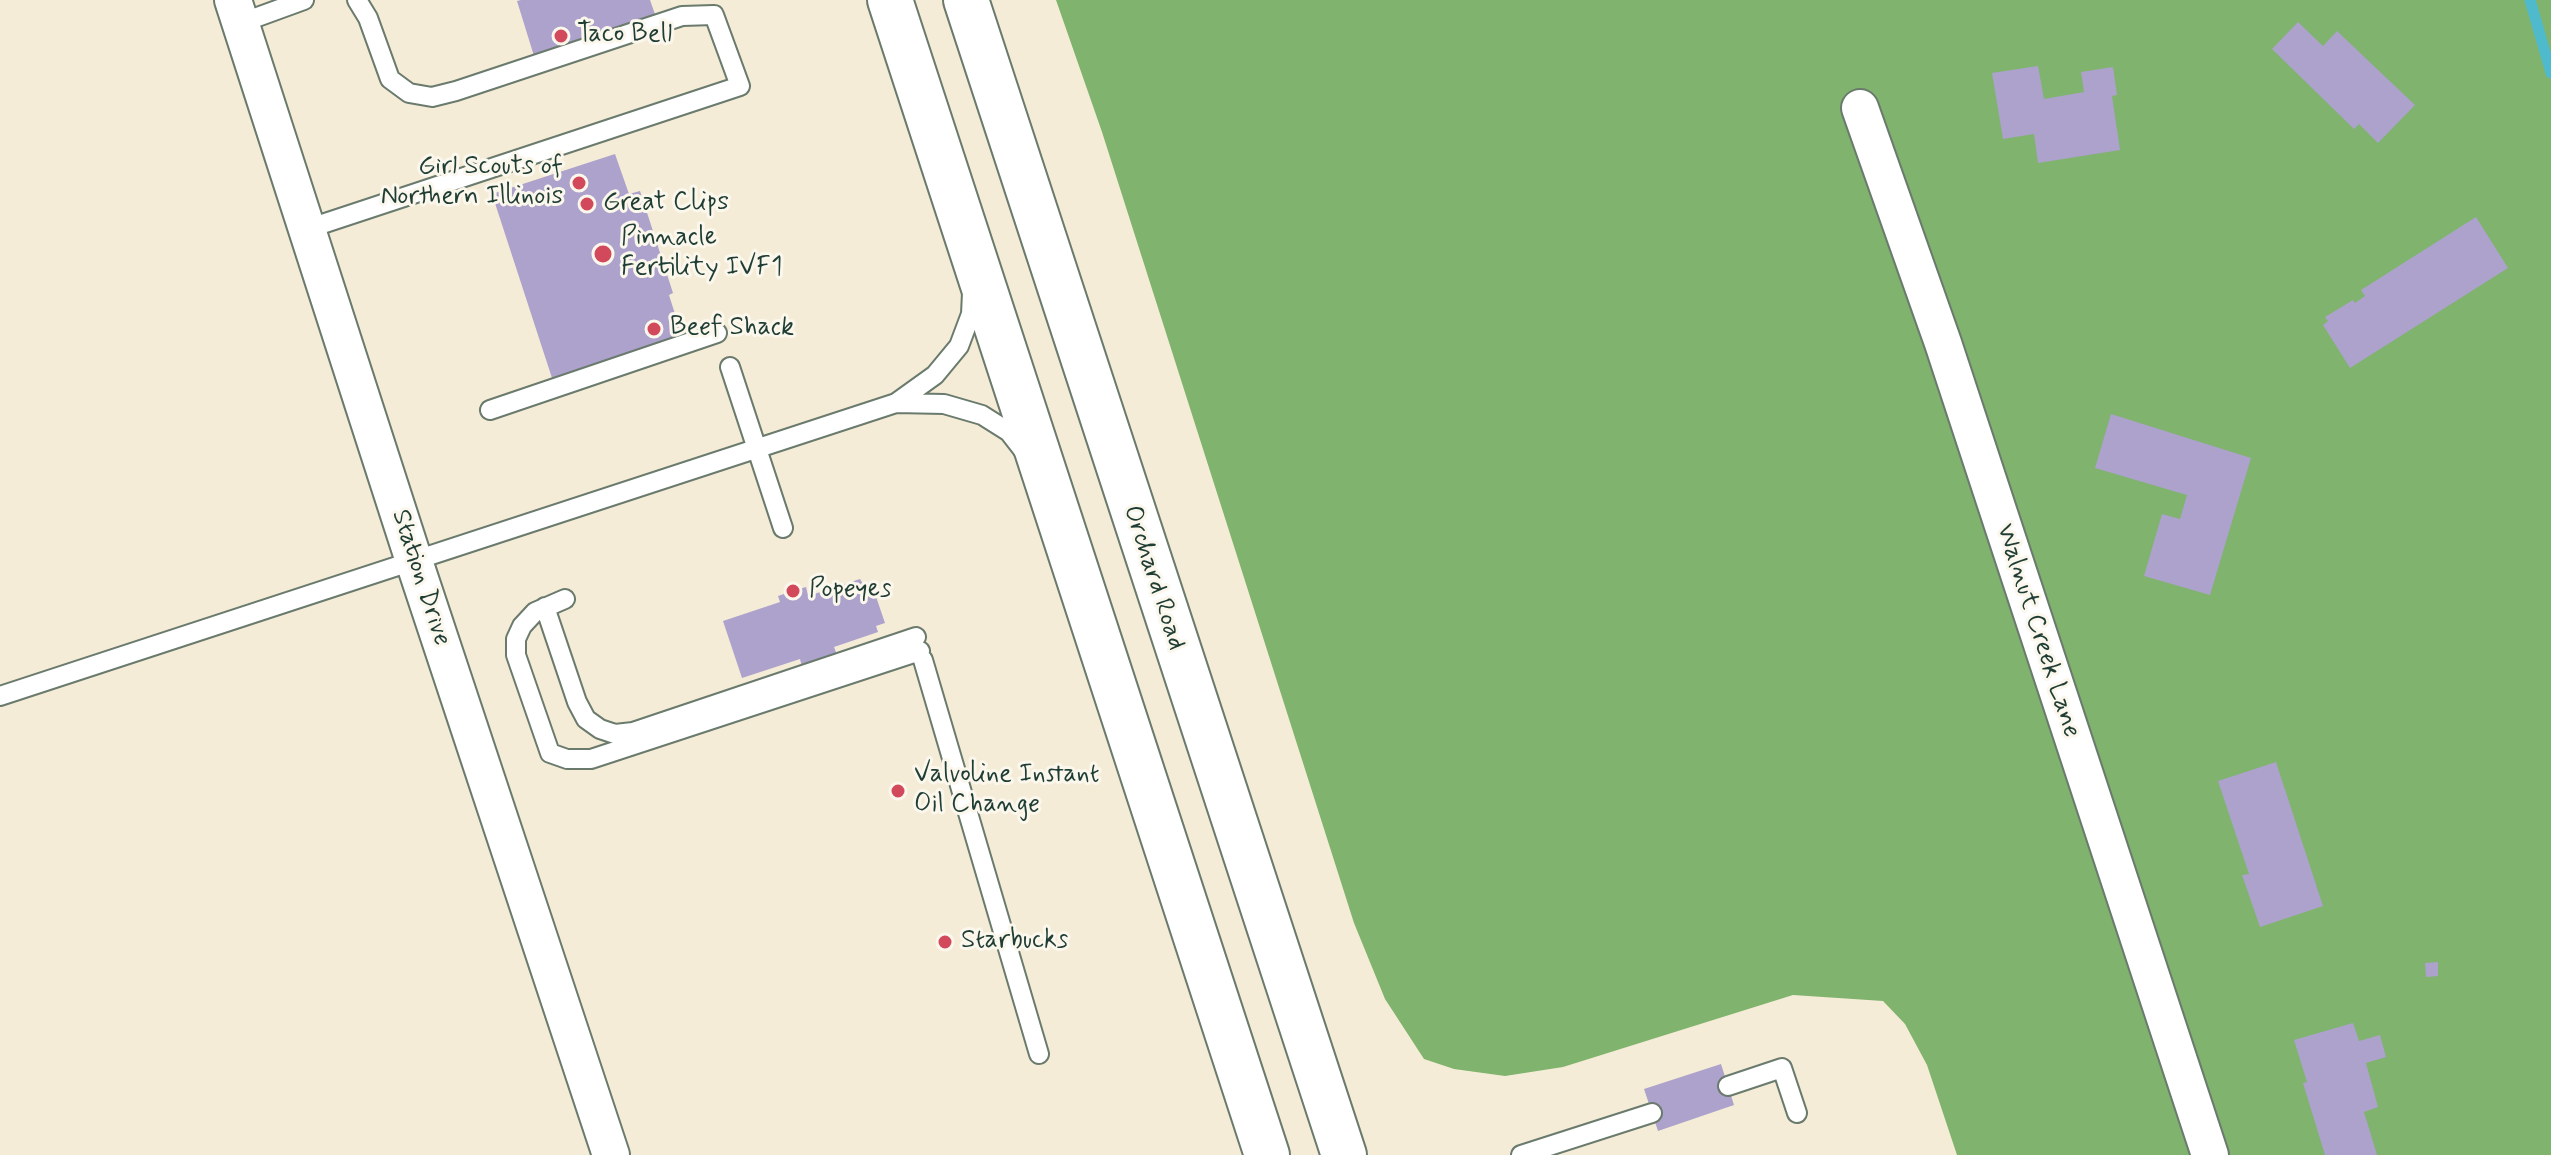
<!DOCTYPE html>
<html>
<head>
<meta charset="utf-8">
<style>
  body { margin:0 }
  canvas { display:block; background:#f4ecd6 }
</style>
</head>
<body>
<canvas width="2551" height="1155"></canvas>
<script>
const ctx = document.querySelector('canvas').getContext('2d');
ctx.lineJoin = 'round';
function fillPath(path, color) {
  ctx.fillStyle = color;
  ctx.fill(path, 'evenodd');
}
function shape(rows) {
  const path = new Path2D();
  for (const r of rows) {
    path.moveTo(r[0], r[1]);
    for (let i = 2; i < r.length; i += 2) path.lineTo(r[i], r[i + 1]);
  }
  return path;
}
function strokePath(path, color, width, dash) {
  ctx.strokeStyle = color;
  ctx.lineWidth = width;
  ctx.lineCap = dash ? 'butt' : 'round';
  ctx.setLineDash(dash || []);
  ctx.stroke(path);
}
function drawText(font, color, halo, rows, align = 'center') {
  ctx.font = font + ' Mynerve,sans-serif';
  ctx.lineWidth = 6;
  ctx.setLineDash([]);
  ctx.textBaseline = 'middle';
  ctx.strokeStyle = halo;
  ctx.fillStyle = color;
  for (const [text, x, y, turn = 0] of rows) {
    ctx.save();
    ctx.translate(x, y);
    ctx.rotate((+turn || 0) * Math.PI / 180);
    ctx.textAlign = isNaN(turn) ? turn : align;
    if (halo) ctx.strokeText(text, 0, 0);
    ctx.fillText(text, 0, 0);
    ctx.restore();
  }
}
const forest = shape([
  [1056,0,2551,0,2551,1155,1957,1155,1927,1065,1905,1024,1883,1001,1793,995,1563,1067,1505,1076,1454,1069,1424,1059,1385,999,1354,923,1102,132]
]);
const stream = shape([
  [2530,0,2551,73]
]);
const building = shape([
  [521,0,650,0,656,17,534,56,517,1],
  [2298,22,2323,46,2337,31,2415,105,2378,143,2359,124,2354,129,2272,49],
  [2038,66,2044,99,2084,92,2081,72,2113,67,2117,95,2112,96,2120,150,2038,163,2034,134,2003,139,1992,73],
  [615,154,629,194,640,191,673,293,669,295,682,336,633,351,634,354,618,359,617,357,552,378,492,194],
  [2476,217,2508,268,2350,368,2323,325,2328,321,2325,317,2353,300,2355,303,2365,296,2361,290],
  [2111,414,2251,458,2210,595,2144,576,2162,514,2180,519,2187,495,2095,468],
  [860,579,863,584,871,582,885,623,876,626,878,632,834,647,837,655,802,667,800,659,742,678,723,621,780,602,778,596,793,591,806,587,808,596],
  [2276,762,2323,906,2260,927,2242,875,2249,874,2218,781],
  [2438,962,2438,976,2426,977,2425,963],
  [2353,1023,2359,1041,2380,1035,2386,1057,2366,1063,2378,1107,2364,1112,2377,1155,2325,1155,2303,1083,2307,1082,2294,1040],
  [1721,1064,1734,1105,1658,1131,1644,1089]
]);
const service = shape([
  [241,23,304,0],
  [307,229,740,86,714,15,682,16,456,91,432,97,409,93,390,79,368,18,357,0],
  [972,293,971,314,959,346,935,375,896,403,944,404,982,415,1009,432,1023,450],
  [730,367,783,528],
  [490,410,717,333],
  [565,599,535,612,522,626,516,639,516,655,550,753,567,759,591,759,920,651],
  [545,607,577,702,586,719,600,729,615,734,633,732,916,637],
  [923,660,1039,1054],
  [0,696,896,403],
  [1728,1086,1782,1068,1797,1113],
  [1521,1155,1652,1113]
]);
const minor = shape([
  [233,0,414,561,611,1155],
  [1860,108,1943,343,2210,1155]
]);
const primary = shape([
  [890,0,1267,1155],
  [966,0,1344,1155]
]);
const markers = [
  [561,36,8,"#d1495b"],
  [579,183,8,"#d1495b"],
  [587,204,8,"#d1495b"],
  [603,254,10,"#d1495b"],
  [654,329,8,"#d1495b"],
  [793,591,8,"#d1495b"],
  [898,791,8,"#d1495b"],
  [945,942,8,"#d1495b"]
];
const poiNames = [
  ["Taco Bell",577,36],
  ["Girl Scouts of",563,168,"right"],
  ["Northern Illinois",563,198,"right"],
  ["Great Clips",603,204],
  ["Pinnacle",621,239],
  ["Fertility IVF1",621,269],
  ["Beef Shack",670,329],
  ["Popeyes",809,591],
  ["Valvoline Instant",914,776],
  ["Oil Change",914,806],
  ["Starbucks",961,942]
];
const streetNames = [
  ["Station Drive",420,578,72],
  ["Orchard Road",1153,578,72],
  ["Walnut Creek Lane",2037,631,72]
];
fillPath(forest, '#80b36e');
strokePath(stream, '#4fbacc', 11);
fillPath(building, '#aca2cc');
strokePath(service, '#6a7a6d', 22);
strokePath(minor, '#6a7a6d', 40);
strokePath(primary, '#6a7a6d', 48);
strokePath(service, '#fff', 18);
strokePath(minor, '#fff', 36);
strokePath(primary, '#fff', 44);
for (const [x, y, r, color] of markers) {
  const dot = new Path2D();
  dot.arc(x, y, r, 0, 2 * Math.PI);
  ctx.fillStyle = color;
  ctx.fill(dot);
  strokePath(dot, '#fbf7ec', 3);
}
drawText('26px', '#1f3d34', '#fbf7ec', poiNames, 'left');
drawText('26px', '#1f3d34', '#fbf7ec', streetNames);
</script>
</body>
</html>
